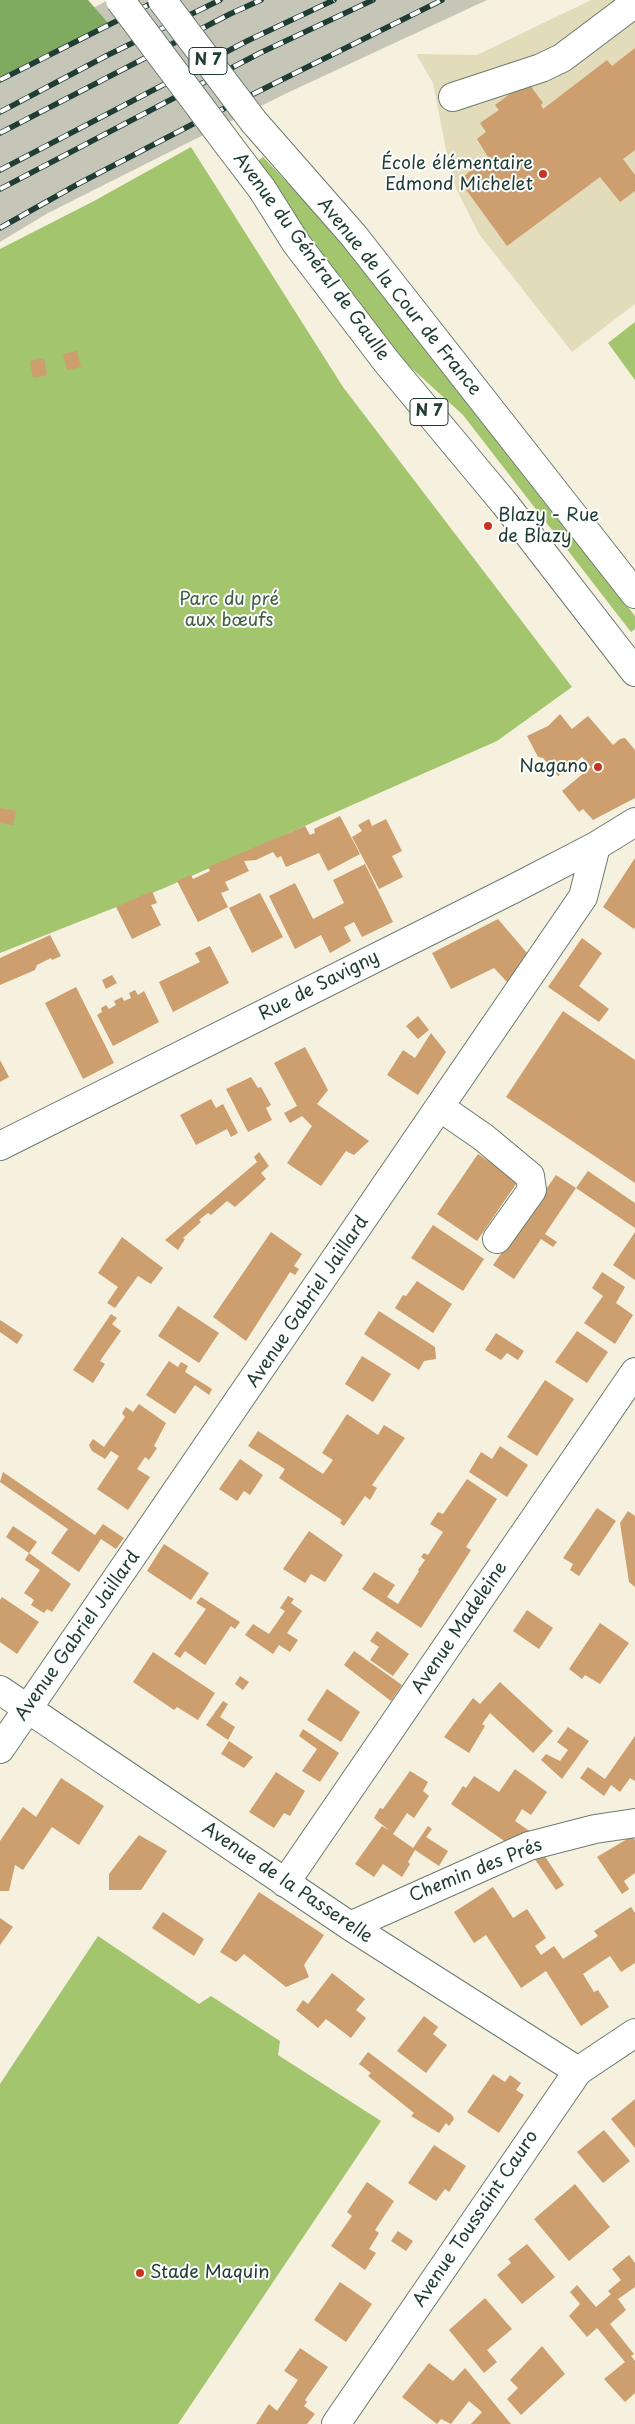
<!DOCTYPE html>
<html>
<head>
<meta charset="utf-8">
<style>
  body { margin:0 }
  canvas { display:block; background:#f6f0df }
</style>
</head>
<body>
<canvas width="635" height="2424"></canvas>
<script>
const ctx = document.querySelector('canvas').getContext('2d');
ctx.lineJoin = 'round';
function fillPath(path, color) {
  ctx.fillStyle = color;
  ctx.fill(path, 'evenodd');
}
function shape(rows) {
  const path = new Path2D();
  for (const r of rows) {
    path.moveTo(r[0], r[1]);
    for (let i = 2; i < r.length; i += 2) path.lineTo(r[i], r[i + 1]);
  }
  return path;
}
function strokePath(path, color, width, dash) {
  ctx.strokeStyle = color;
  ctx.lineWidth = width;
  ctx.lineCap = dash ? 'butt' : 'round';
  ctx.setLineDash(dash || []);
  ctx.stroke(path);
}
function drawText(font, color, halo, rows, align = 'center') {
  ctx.font = font + ' "Playpen Sans",sans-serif';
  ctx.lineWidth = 4;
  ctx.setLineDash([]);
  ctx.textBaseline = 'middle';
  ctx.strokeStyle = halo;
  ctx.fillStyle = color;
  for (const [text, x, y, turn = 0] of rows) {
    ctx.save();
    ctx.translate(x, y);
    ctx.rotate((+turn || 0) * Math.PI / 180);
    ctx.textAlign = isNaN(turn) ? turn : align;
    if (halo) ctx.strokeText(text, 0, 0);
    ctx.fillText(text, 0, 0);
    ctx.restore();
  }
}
const built = shape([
  [591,0,635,0,635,304,572,352,479,234,456,188,448,160,433,83,416,54,477,55]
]);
const industrial = shape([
  [108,0,487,0,287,93,48,213,0,242,0,58]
]);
const green = shape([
  [191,147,343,387,572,687,497,741,162,889,0,953,0,249,94,201],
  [263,157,329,227,635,616,635,629,631,632,463,415,407,364,361,305,312,241,258,161],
  [635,322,635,380,608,343],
  [98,1936,199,2004,211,1996,280,2041,278,2055,381,2121,178,2424,0,2424,0,2084]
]);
const forest = shape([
  [0,0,88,0,108,23,0,80]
]);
const building = shape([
  [635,48,635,150,623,159,635,175,635,191,620,202,600,177,507,246,459,180,488,157,477,139,486,132,480,123,499,110,495,105,527,81,543,103,541,105,543,109,607,60,612,66],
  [77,351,81,367,67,370,63,354],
  [44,358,47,375,33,378,30,361],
  [560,714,572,729,588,716,613,745,620,739,625,738,635,750,635,798,593,820,583,809,579,812,562,791,591,767,582,757,558,776,543,758,538,757,527,736,548,726],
  [0,808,16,811,13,825,0,823],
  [340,816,360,854,328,871,319,853,286,867,281,856,277,858,273,852,256,860,244,861,249,871,225,882,229,890,221,893,228,907,198,922,177,881,191,875,193,879,210,871,208,867,305,826,310,835,315,833,314,829],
  [369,819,372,826,386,819,402,851,392,856,403,877,379,889,352,837,362,831,358,825],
  [635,858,635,927,634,929,603,907],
  [365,864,393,922,362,937,354,922,344,927,351,941,330,953,321,935,295,949,269,896,295,883,313,919,344,903,333,880],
  [152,891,157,903,151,905,161,925,132,939,116,907],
  [260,893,283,937,252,953,229,908],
  [498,919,527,953,507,982,494,968,451,989,432,953],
  [50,935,61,956,52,960,51,958,37,965,35,970,0,985,0,958],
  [582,938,602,953,579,986,609,1009,599,1022,548,987],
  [210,946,229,983,173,1012,159,982,200,962,195,953],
  [112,975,117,983,106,989,102,980],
  [76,987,114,1063,83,1079,45,1003],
  [135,990,138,995,144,991,159,1022,113,1046,97,1015,102,1012,101,1008,106,1005,109,1009,116,1005,114,1001,122,997,124,1001,131,998,129,993],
  [563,1011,635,1060,635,1183,506,1097],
  [418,1016,429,1030,418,1039,406,1026],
  [431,1033,446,1052,418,1095,387,1075,403,1050,415,1058],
  [305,1047,328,1090,317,1104,369,1141,354,1155,346,1151,321,1186,287,1163,312,1126,302,1116,290,1123,284,1113,297,1106,274,1063],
  [0,1060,9,1077,0,1082],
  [251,1077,258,1088,261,1087,271,1105,266,1108,272,1120,248,1132,226,1089],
  [211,1099,216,1108,223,1104,238,1133,231,1137,227,1129,196,1145,180,1115],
  [259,1152,269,1166,261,1173,266,1179,235,1207,227,1201,211,1215,208,1213,199,1220,201,1222,183,1238,185,1239,178,1250,165,1240,257,1162,254,1157],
  [478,1154,518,1181,477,1241,437,1214],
  [588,1171,635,1203,635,1228,576,1188,545,1234,557,1242,553,1247,541,1239,514,1279,493,1265,556,1175,576,1188],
  [433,1225,484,1259,463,1291,411,1258],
  [271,1232,302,1254,294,1266,299,1269,295,1275,290,1272,246,1341,213,1317],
  [635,1232,635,1280,613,1265],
  [122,1237,163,1268,151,1284,138,1276,115,1308,107,1303,118,1287,98,1273],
  [602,1272,625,1287,616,1303,633,1315,615,1344,584,1323,603,1296,592,1288],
  [417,1281,452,1304,433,1333,395,1308,403,1295,406,1296],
  [178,1306,219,1333,199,1363,158,1336],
  [379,1311,435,1347,436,1359,424,1361,419,1370,364,1334],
  [111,1314,117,1318,112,1324,121,1331,100,1361,105,1364,93,1383,73,1370],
  [0,1320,23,1335,17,1344,0,1332],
  [577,1331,608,1352,587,1383,555,1362],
  [496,1333,524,1351,518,1360,507,1353,501,1360,485,1350],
  [362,1356,391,1374,373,1402,345,1384],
  [169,1361,178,1367,181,1362,188,1366,185,1372,212,1389,209,1395,195,1385,175,1414,146,1395],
  [545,1380,574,1399,537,1456,507,1437],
  [139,1404,166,1423,154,1446,157,1448,149,1460,145,1457,137,1469,150,1477,128,1510,97,1489,119,1456,111,1451,105,1459,92,1451,89,1445,93,1439,104,1447,125,1417,122,1413,126,1407,133,1412],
  [347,1414,378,1435,384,1425,405,1438,372,1485,377,1488,370,1500,365,1496,344,1526,340,1523,342,1520,279,1478,285,1469,248,1446,258,1431,323,1474,333,1460,322,1453],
  [500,1446,528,1465,507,1497,469,1472,481,1452,492,1459],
  [240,1459,263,1475,250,1495,244,1491,237,1501,219,1489],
  [3,1472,95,1535,103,1524,124,1538,116,1549,101,1539,79,1572,51,1553,68,1529,0,1482],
  [467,1479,497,1499,466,1547,471,1550,421,1628,362,1589,374,1572,395,1585,387,1597,398,1604,419,1571,418,1570,425,1560,421,1557,424,1553,428,1555,443,1532,430,1524,438,1512,443,1514],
  [597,1508,616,1521,579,1576,570,1570,573,1564,563,1558],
  [628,1511,635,1516,635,1587,629,1582,620,1523],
  [13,1526,37,1542,29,1553,6,1537],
  [309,1531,343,1555,325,1582,311,1574,305,1583,283,1569],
  [164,1544,209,1573,191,1600,147,1571],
  [29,1553,71,1584,52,1612,47,1609,44,1613,31,1605,34,1600,24,1593,40,1570,25,1560],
  [288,1596,294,1599,291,1603,302,1611,287,1633,298,1640,290,1652,279,1645,273,1654,245,1635,253,1624,269,1634,285,1611,280,1608],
  [2,1597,39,1622,17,1654,0,1642,0,1600],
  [201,1597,240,1622,235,1629,231,1626,205,1665,185,1651,180,1658,174,1654,206,1609,196,1603],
  [527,1610,553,1628,539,1649,513,1631],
  [600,1623,629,1643,600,1684,585,1675,582,1679,569,1669],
  [377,1631,409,1654,393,1676,370,1660,379,1647,370,1641],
  [354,1651,402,1685,391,1701,344,1665],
  [153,1652,215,1693,198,1720,177,1707,174,1710,133,1682],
  [240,1676,249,1682,243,1690,235,1684],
  [500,1682,553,1731,533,1753,490,1713,482,1724,485,1726,469,1753,444,1737,473,1698,480,1704],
  [327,1689,360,1712,341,1742,307,1720],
  [223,1701,228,1704,220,1717,235,1727,228,1740,206,1725],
  [568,1727,589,1741,562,1779,541,1760,546,1754,560,1761,568,1750,557,1742],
  [303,1729,339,1753,320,1782,302,1771,317,1749,299,1736],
  [635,1736,635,1781,630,1778,620,1792,611,1785,604,1796,580,1778,588,1767,605,1779],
  [229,1741,253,1757,244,1768,221,1754],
  [515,1769,547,1792,531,1815,522,1809,515,1821,534,1834,510,1845,451,1804,463,1786,466,1788,474,1776,499,1792],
  [410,1771,428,1782,423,1791,429,1796,414,1818,407,1813,393,1834,413,1848,428,1826,432,1829,426,1837,448,1851,439,1866,415,1850,408,1862,410,1864,402,1877,383,1864,374,1877,355,1864,382,1826,390,1831,374,1818,380,1808,383,1809],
  [276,1772,305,1791,290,1816,284,1813,274,1828,249,1812],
  [61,1778,104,1806,79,1845,52,1827,23,1870,15,1865,9,1891,0,1891,0,1841,23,1807,36,1817],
  [139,1835,167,1851,141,1890,109,1890,109,1874],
  [632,1836,635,1840,635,1873,624,1881,629,1889,622,1894,597,1857],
  [542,1852,564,1885,556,1890,534,1858],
  [493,1887,513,1918,527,1909,546,1938,535,1946,541,1955,554,1946,563,1959,598,1936,594,1931,631,1907,635,1913,635,1963,621,1972,610,1956,583,1974,594,1992,598,1990,609,2007,581,2026,546,1971,521,1988,486,1935,474,1943,454,1912],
  [259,1892,324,1935,304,1965,309,1977,286,1987,244,1954,236,1962,220,1952],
  [163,1912,204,1939,194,1956,152,1928],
  [0,1918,13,1927,0,1945],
  [332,1973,365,1999,356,2010,366,2018,351,2038,326,2019,318,2028,296,2010,303,2000,308,2004],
  [424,2016,438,2027,433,2034,447,2045,426,2073,397,2051],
  [368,2052,452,2115,454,2119,449,2126,446,2123,439,2133,411,2116,414,2113,368,2076,371,2073,359,2064],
  [493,2074,505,2082,510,2075,521,2083,516,2090,524,2095,499,2133,467,2112],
  [635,2099,635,2148,611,2119],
  [604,2130,630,2161,603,2183,577,2152],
  [434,2145,466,2166,449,2192,445,2189,436,2201,408,2183],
  [367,2182,394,2201,375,2230,379,2233,369,2249,376,2253,365,2270,331,2246,352,2216,347,2212],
  [575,2184,610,2227,569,2261,534,2219],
  [398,2231,413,2241,406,2251,391,2241],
  [527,2244,555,2277,522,2304,497,2275,511,2263,508,2259],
  [629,2255,635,2263,635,2287,618,2299,626,2310,610,2324,634,2354,631,2356,635,2361,635,2393,625,2402,604,2379,625,2362,597,2328,587,2337,569,2316,580,2304,570,2292,577,2285,596,2307,611,2294,608,2291,621,2280,612,2269],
  [340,2282,372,2304,346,2342,314,2320],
  [485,2298,512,2329,487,2350,497,2362,484,2373,449,2330],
  [542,2346,565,2374,521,2415,507,2399,518,2388,510,2380],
  [300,2348,328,2367,305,2400,307,2402,304,2406,315,2414,307,2424,256,2424,269,2404,277,2411,298,2380,284,2371],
  [429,2363,453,2381,465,2368,511,2424,471,2424,482,2412,469,2401,451,2424,441,2419,437,2424,402,2397]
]);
const minor = shape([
  [453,97,541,68,562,58,635,3],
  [441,1108,483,1137,530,1176,532,1190,497,1239],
  [0,1146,513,889,596,846,635,822],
  [0,1690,350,1926,578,2071],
  [0,1749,583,897,596,846],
  [285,1883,635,1372],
  [350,1926,529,1846,595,1829,635,1823],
  [336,2424,578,2071,635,2033]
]);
const major = shape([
  [254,122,354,236,635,594],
  [230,147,262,189,296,243,386,361,505,504,635,672]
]);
const rail = shape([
  [0,80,158,0],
  [0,112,106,56,220,0],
  [0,133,230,14,261,0],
  [0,170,249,40,334,0],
  [0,189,260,53,373,0],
  [0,228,78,184,193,124,442,0]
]);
const majorBridge = shape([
  [120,0,230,147],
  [162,0,254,122]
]);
const markers = [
  [543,174,5,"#c8321e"],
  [488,526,5,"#c8321e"],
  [598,767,5,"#c8321e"],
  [140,2273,5,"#c8321e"]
];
const shields = [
  [208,61,38],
  [429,412,38]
];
const shieldNames = [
  ["N 7",208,61],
  ["N 7",429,412]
];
const poiNames = [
  ["École élémentaire",533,164],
  ["Edmond Michelet",533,185],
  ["Blazy - Rue",498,516,"left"],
  ["de Blazy",498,537,"left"],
  ["Nagano",588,767],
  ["Stade Maquin",150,2273,"left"]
];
const streetNames = [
  ["Avenue du Général de Gaulle",311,257,54],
  ["Avenue de la Cour de France",399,297,51],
  ["Rue de Savigny",319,986,-27],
  ["Avenue Gabriel Jaillard",308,1302,-56],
  ["Avenue Madeleine",460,1628,-56],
  ["Avenue Gabriel Jaillard",78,1636,-55],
  ["Chemin des Prés",476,1871,-22],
  ["Avenue de la Passerelle",287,1883,34],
  ["Avenue Toussaint Cauro",476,2219,-56]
];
const parkNames = [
  ["Parc du pré",229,600],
  ["aux bœufs",229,621]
];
fillPath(built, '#e2dcba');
fillPath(industrial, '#c5c5b8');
fillPath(green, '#a2c56e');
fillPath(forest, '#81aa61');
fillPath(building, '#cd9e6e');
strokePath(minor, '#6a7c70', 30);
strokePath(major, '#6a7c70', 30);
strokePath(minor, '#fff', 28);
strokePath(major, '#fff', 28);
strokePath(rail, '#1f3d34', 5.5);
strokePath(rail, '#fff', 4, [11]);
strokePath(majorBridge, '#6a7c70', 30, []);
strokePath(majorBridge, '#fff', 28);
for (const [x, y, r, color] of markers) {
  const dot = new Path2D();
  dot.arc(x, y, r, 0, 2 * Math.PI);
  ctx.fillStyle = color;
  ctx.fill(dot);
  strokePath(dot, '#fff', 2);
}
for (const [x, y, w] of shields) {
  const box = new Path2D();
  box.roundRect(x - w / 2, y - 13.5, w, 27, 4);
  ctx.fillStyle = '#fff';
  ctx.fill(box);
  strokePath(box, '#1f3d34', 1);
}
drawText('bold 16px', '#1f3d34', null, shieldNames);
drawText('18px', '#1f3d34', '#fff', poiNames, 'right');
drawText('18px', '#1f3d34', '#fff', streetNames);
drawText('18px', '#405f42', '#fff', parkNames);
</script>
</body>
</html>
